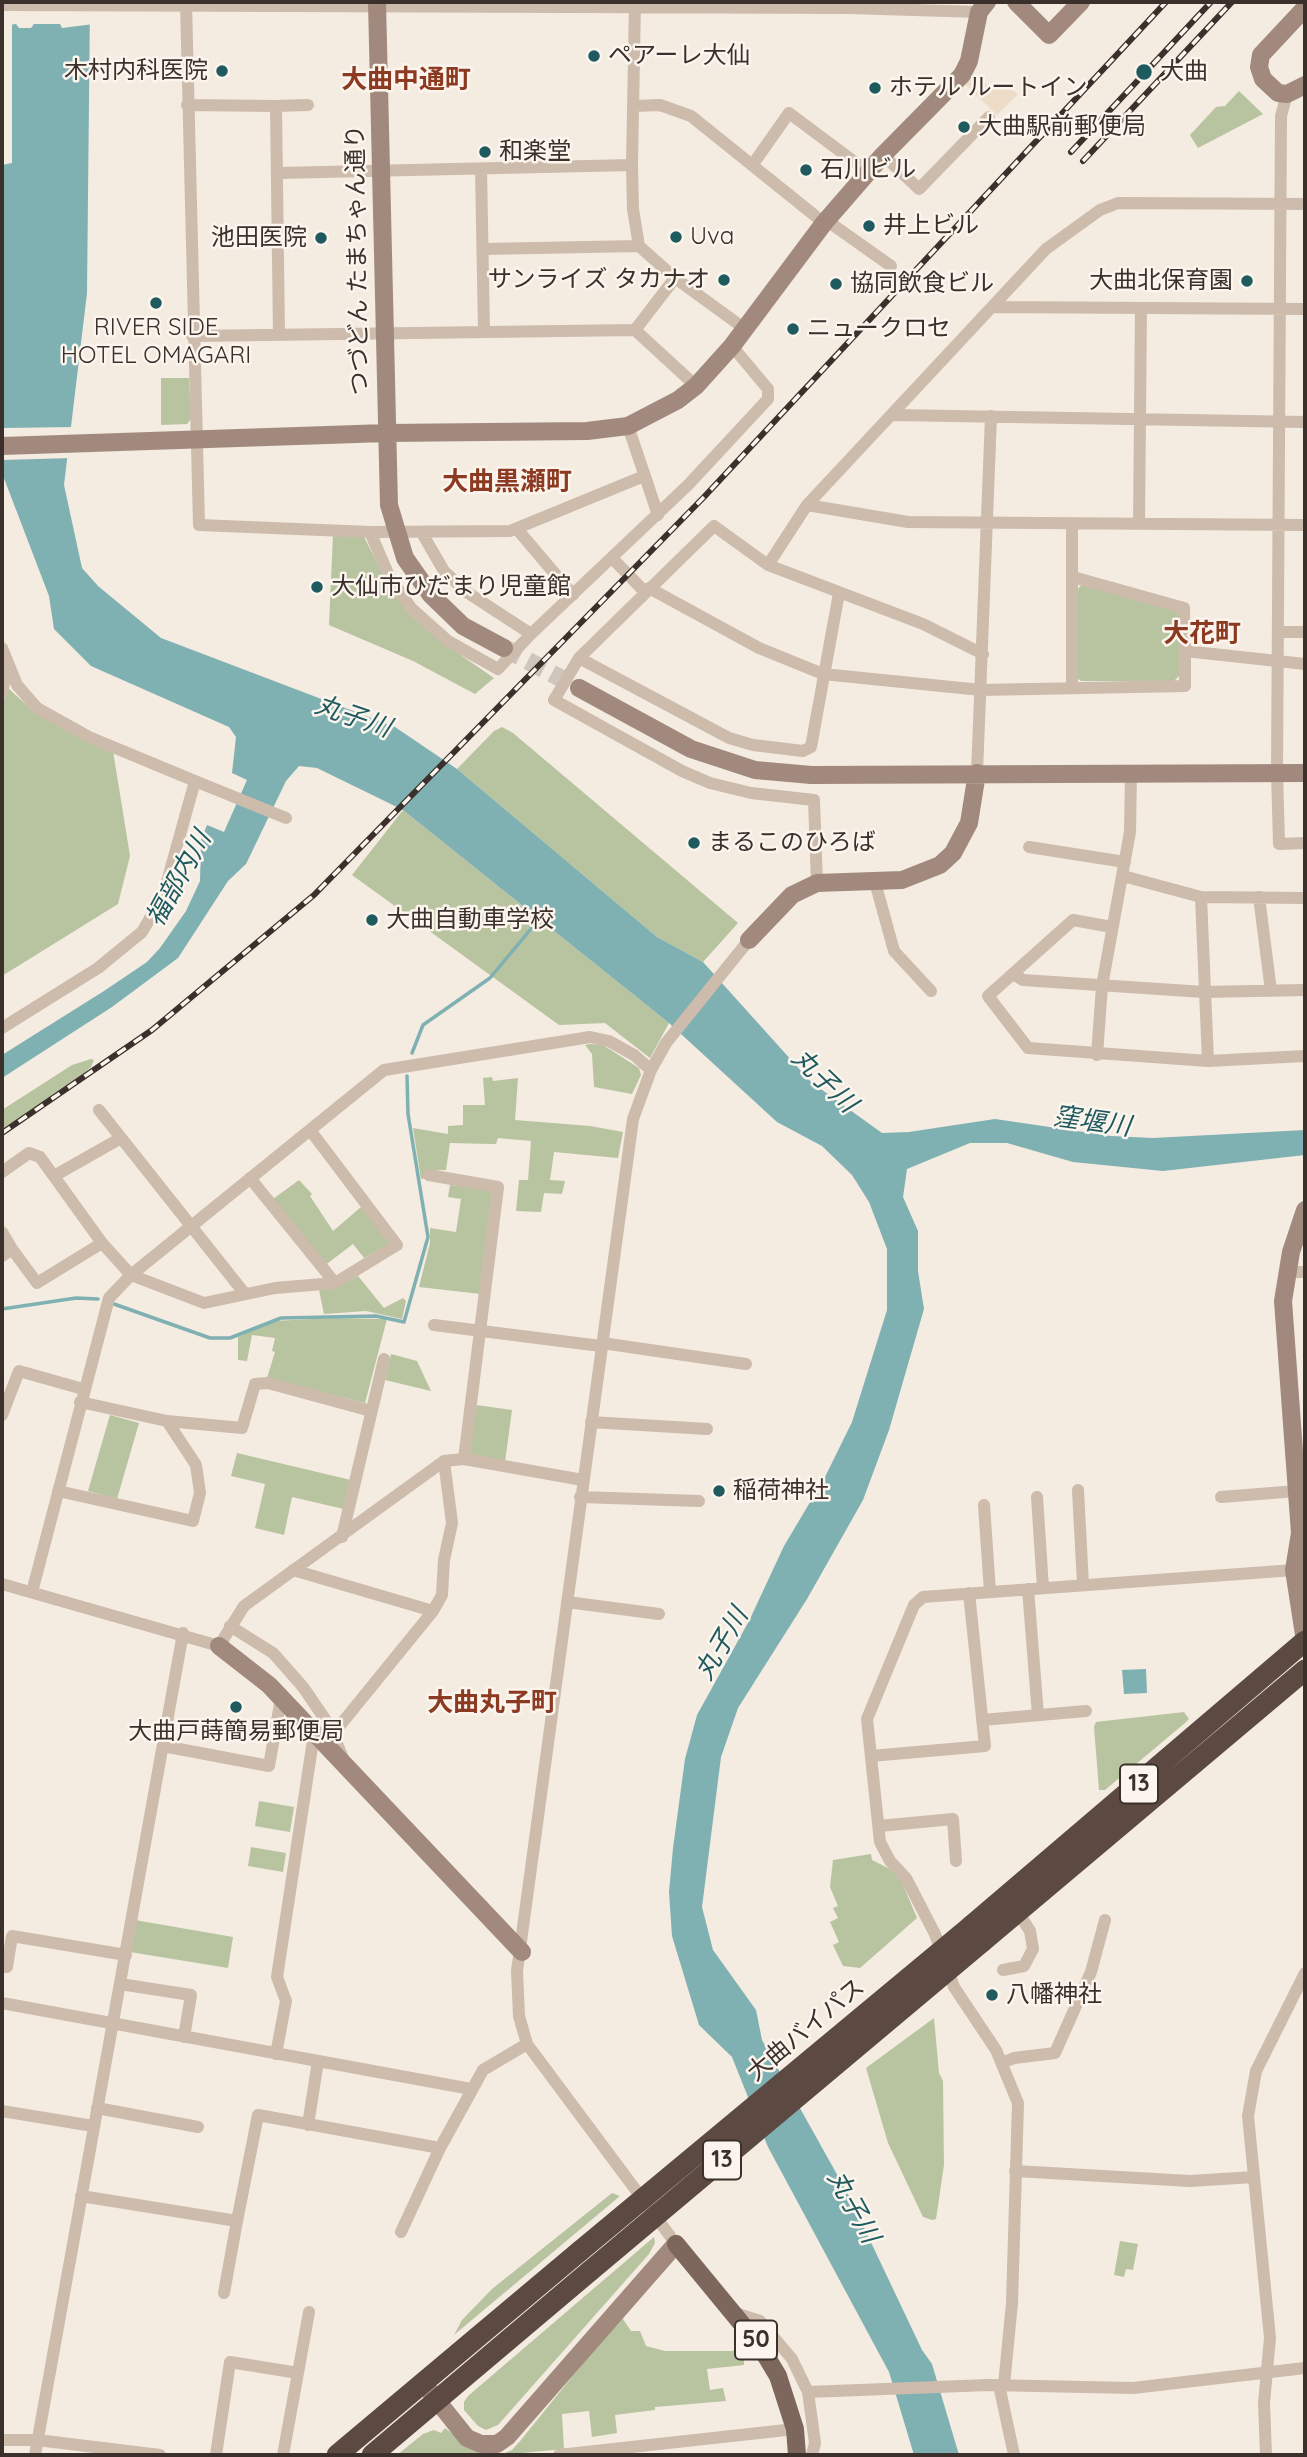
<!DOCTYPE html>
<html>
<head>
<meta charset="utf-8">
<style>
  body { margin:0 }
  #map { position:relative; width:1307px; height:2457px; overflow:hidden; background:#f4ebe1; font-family:Quicksand,sans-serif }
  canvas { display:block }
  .frame { position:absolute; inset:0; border:4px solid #3b302b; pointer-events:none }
</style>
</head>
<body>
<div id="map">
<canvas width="1307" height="2457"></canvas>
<div class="frame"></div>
</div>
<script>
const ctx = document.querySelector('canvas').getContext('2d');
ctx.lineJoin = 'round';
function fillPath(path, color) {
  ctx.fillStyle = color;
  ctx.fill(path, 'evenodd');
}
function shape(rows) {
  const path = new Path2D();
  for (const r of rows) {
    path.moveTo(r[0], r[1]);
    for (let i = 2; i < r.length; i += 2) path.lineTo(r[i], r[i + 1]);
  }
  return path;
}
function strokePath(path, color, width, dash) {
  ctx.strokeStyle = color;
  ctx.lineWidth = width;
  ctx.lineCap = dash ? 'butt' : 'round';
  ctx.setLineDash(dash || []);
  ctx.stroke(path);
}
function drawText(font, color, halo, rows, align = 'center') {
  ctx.font = font + ' Quicksand,"Noto Sans JP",sans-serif';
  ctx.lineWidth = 5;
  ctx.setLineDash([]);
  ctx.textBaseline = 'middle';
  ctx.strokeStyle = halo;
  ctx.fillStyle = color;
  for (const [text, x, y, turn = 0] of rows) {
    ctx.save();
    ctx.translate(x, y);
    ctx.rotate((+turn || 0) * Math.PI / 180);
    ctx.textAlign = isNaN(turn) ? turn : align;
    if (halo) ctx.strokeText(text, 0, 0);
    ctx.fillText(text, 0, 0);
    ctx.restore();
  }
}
const green = shape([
  [1239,91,1263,114,1198,148,1190,135,1216,107,1225,106],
  [161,378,189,378,191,419,187,424,161,425],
  [333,535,364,537,392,592,411,615,436,638,494,678,475,694,413,661,329,625],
  [1082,584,1175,609,1180,615,1179,676,1174,681,1081,681,1077,678,1078,589],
  [7,687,35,713,113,751,130,856,118,904,2,976,2,709],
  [502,727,513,733,738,923,703,962,657,937,457,769,494,731],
  [403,810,669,1023,650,1058,605,1023,559,1025,352,875],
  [590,1044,603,1045,639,1068,641,1075,632,1094,594,1087,592,1054,585,1045],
  [91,1059,94,1060,91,1067,65,1090,2,1129,2,1110,72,1065],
  [492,1077,493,1081,518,1078,515,1120,590,1126,623,1132,618,1158,554,1152,550,1180,565,1181,562,1194,544,1193,541,1212,516,1211,519,1180,528,1180,531,1141,498,1138,496,1144,492,1144,450,1143,446,1170,427,1170,426,1178,421,1179,413,1128,448,1134,448,1126,463,1125,463,1105,485,1105,483,1078],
  [299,1180,312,1194,310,1196,333,1231,361,1207,391,1243,364,1258,353,1244,324,1266,273,1199],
  [450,1185,486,1189,492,1193,481,1294,419,1287,430,1243,430,1228,456,1232,461,1199,448,1197],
  [358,1276,384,1308,403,1298,406,1301,402,1319,366,1311,324,1314,319,1290,338,1287],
  [335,1318,387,1319,365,1403,267,1378,275,1352,272,1351,275,1338,252,1335,247,1361,238,1360,238,1337,272,1321],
  [391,1354,417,1361,431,1391,385,1380],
  [476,1405,512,1410,505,1462,473,1458,469,1453],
  [110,1415,139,1423,117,1499,88,1491],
  [237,1453,351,1480,344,1509,292,1497,284,1535,255,1528,265,1484,231,1476],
  [1184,1712,1189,1719,1185,1723,1105,1790,1099,1790,1094,1727,1096,1722],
  [259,1801,294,1807,290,1832,255,1826],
  [251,1847,286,1853,283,1872,248,1866],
  [871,1854,872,1860,898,1873,917,1918,860,1968,843,1966,833,1945,839,1942,830,1922,838,1918,833,1908,838,1906,830,1887,833,1860],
  [135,1920,233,1937,228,1968,130,1952],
  [934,2018,939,2073,943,2081,944,2165,936,2219,932,2220,923,2217,888,2143,866,2068],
  [612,2193,620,2196,454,2335,462,2320,492,2289],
  [654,2237,655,2243,649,2254,498,2425,486,2430,478,2426,464,2410,464,2402,468,2396],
  [1120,2241,1138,2244,1133,2270,1126,2269,1124,2277,1114,2275],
  [621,2316,631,2331,640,2331,646,2346,665,2351,732,2351,752,2345,754,2351,744,2355,744,2365,707,2369,710,2390,723,2388,726,2401,655,2407,655,2410,615,2415,617,2433,592,2437,589,2411,562,2414,564,2449,500,2455,512,2450,521,2440],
  [445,2428,482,2455,397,2455,423,2434,434,2430,441,2433]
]);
const plaza = shape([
  [971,78,980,86,985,83,992,89,999,82,1018,94,997,115,965,84]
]);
const water = shape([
  [12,2,90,2,87,293,64,485,82,568,98,586,161,638,395,727,457,769,657,937,703,962,811,1082,882,1133,909,1132,995,1119,1111,1136,1153,1138,1305,1130,1305,1155,1163,1171,1073,1162,1007,1143,970,1143,907,1169,903,1197,918,1231,918,1271,924,1309,889,1430,863,1500,807,1599,738,1708,721,1757,702,1907,713,1950,756,2010,762,2040,849,2196,922,2350,932,2364,959,2455,914,2455,889,2372,768,2147,732,2057,699,2025,672,1936,669,1892,673,1848,685,1759,697,1715,749,1621,784,1546,825,1477,852,1422,887,1310,887,1249,869,1202,852,1175,822,1146,777,1122,669,1023,403,810,317,768,299,766,286,781,246,864,228,881,178,958,112,1007,2,1078,2,1055,104,991,147,962,160,948,186,911,200,881,201,840,207,825,224,832,247,780,232,773,236,737,229,727,91,666,54,629,49,596,2,473,2,165,12,163],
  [1146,1669,1147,1693,1124,1694,1122,1670]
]);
const pier = shape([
  [9,2,94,2,94,24,62,28,60,24,34,24,31,28,19,28,16,24,9,25],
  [75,427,72,458,2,460,2,428]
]);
const stream = shape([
  [412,1053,423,1025,490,978,540,918],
  [114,1304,210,1338,230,1338,281,1318,376,1316,404,1322,428,1237,408,1114,407,1076],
  [2,1309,76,1298,98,1299]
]);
const secondaryTunnel = shape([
  [504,648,579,688]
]);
const street = shape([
  [186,2,199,525,370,532,510,531,644,476],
  [635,2,632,165,633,209,639,246,675,278,745,329],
  [2,5,849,8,979,12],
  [1287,94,1281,116,1277,772,1279,844,1305,843],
  [187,105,276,106,279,335],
  [276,106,308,105],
  [634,106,660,105,691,116,824,223],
  [883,155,919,189,989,117],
  [753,164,789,113,868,172],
  [481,169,484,332],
  [278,173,632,165],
  [826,220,891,266],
  [483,249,639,246],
  [993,307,1305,309],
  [635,330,675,278],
  [192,336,635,330,696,386],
  [893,415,1305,422],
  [628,426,658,515],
  [807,505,908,522,1305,525],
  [1139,523,1141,308],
  [517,529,573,595],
  [370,532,389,576,411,608,448,641,498,669,531,634,465,591,444,571,422,533],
  [613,559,645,592],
  [768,565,807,505,1046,249,1100,210,1118,203,1305,204],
  [1073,577,1184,608,1185,651,1305,664],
  [649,588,759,648,823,674,981,690,1185,686,1185,651],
  [1279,632,1305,632],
  [531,634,688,485,768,399,768,389,732,346],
  [2,648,17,685,37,708,89,737,195,781,163,896,142,932,98,968,2,1028],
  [579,658,714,526,768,565,923,624,983,654],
  [1072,686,1072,523],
  [2,692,8,666],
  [977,773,991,416],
  [195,781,286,818],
  [1029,847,1125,862],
  [1123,876,1201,897,1305,898],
  [875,882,894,951,931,991],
  [817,883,814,800,751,793,710,783,682,771,554,700,579,658,729,738,753,745,803,751,811,747,839,593],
  [1201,897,1208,1061],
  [1259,897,1271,991],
  [1112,927,1073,920,988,996,1028,1048,1208,1061,1305,1056],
  [1013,974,1023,980,1204,992,1305,990],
  [1097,1055,1102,986,1130,832,1131,773],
  [99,1110,245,1294],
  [2,1172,29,1153,40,1157,102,1243,37,1283,12,1249,2,1256],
  [429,1175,498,1187,464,1459],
  [54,1176,121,1138],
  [250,1178,335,1283],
  [2,1232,12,1249],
  [102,1243,131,1275,204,1303,275,1288,335,1283,397,1245,310,1130],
  [1287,1272,1305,1272],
  [434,1325,601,1346],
  [602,1343,746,1364],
  [2,1415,19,1371,83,1389],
  [167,1421,242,1428,255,1384,268,1383,371,1411],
  [591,1422,707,1429],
  [1078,1490,1083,1585],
  [58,1491,193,1521,200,1493,196,1465,167,1421,80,1402],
  [580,1497,699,1501],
  [1037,1497,1043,1588],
  [1221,1497,1297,1491],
  [984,1505,990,1592],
  [342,1537,384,1359],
  [293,1570,433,1611],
  [2,1584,219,1646,244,1606,444,1461,464,1459,583,1480],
  [1028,1589,1038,1715],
  [32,1592,109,1298,131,1275,384,1070,590,1037,609,1041,634,1055,651,1070],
  [567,1602,659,1614],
  [230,1626,273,1653,303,1687,329,1725,343,1758],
  [982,1720,1086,1711],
  [333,1734,433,1611,442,1595,444,1560,452,1523,444,1461],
  [163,1746,269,1766,281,1698],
  [871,1756,985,1746,969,1593],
  [879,1826,953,1819,956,1861],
  [2,1966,7,1967,12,1936,126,1955],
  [1003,1970,1024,1966,1033,1949,1030,1931,1018,1912],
  [120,1984,191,1995,184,2037],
  [2,2003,471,2089],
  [276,2054,286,2001,277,1977,314,1734],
  [1002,2063,1014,2058,1055,2053,1091,1972,1105,1920],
  [97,2108,198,2127],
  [2,2111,93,2126],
  [308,2125,318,2061],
  [1015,2171,1190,2181,1254,2177],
  [81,2196,237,2221,224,2293],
  [237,2221,258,2115,440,2148],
  [401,2232,440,2148,483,2070,527,2044],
  [676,2244,527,2044,519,2016,517,1971,633,1119,651,1070,666,1043,749,940],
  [735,2313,760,2321,792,2359,808,2392,815,2443,812,2455],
  [298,2373,309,2312],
  [999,2385,1014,2455],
  [1004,2385,1012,2303,1018,2103,996,2050,954,1987,935,1934,906,1878,890,1861,880,1842,867,1719,914,1605,923,1597,1294,1570],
  [808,2392,988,2385,1133,2388,1305,2368],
  [2,2440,37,2440,160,2455],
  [35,2455,183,1633],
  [216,2455,230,2362,298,2373,283,2455],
  [559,2455,795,2429],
  [1266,2455,1264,2403,1270,2338,1248,2116,1256,2071,1305,1973]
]);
const secondary = shape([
  [377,2,389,505,405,558,431,595,463,626,504,648],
  [1016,2,1049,35,1081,2],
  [1305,8,1261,55,1259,67,1263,79,1278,93,1287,94,1305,85],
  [2,446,386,433,587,431,628,426,678,400,696,386,732,346,824,223,883,155,962,75,969,61,979,12,987,2],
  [579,688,691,749,755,770,811,775,1305,773],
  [749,940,792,895,817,883,902,880,940,865,953,853,969,823,977,773],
  [1305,1641,1294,1570,1300,1533,1283,1301,1291,1252,1305,1210],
  [219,1646,269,1685,522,1952],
  [423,2383,467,2438,481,2444,497,2444,507,2437,676,2244]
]);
const primary = shape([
  [676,2244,760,2346,778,2376,795,2429,797,2455]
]);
const highway = shape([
  [971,1926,1305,1641],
  [982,1942,1305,1670],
  [337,2455,580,2251],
  [372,2455,590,2271]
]);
const rail = shape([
  [1071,152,1211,2],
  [1083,161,1232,2],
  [2,1133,152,1030,314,895,704,497,1166,2]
]);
const highwayBridge = shape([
  [580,2251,971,1926],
  [590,2271,982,1942]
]);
const markers = [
  [594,56,7,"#1f5a5e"],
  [222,71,7,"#1f5a5e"],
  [1144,72,9,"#1f5a5e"],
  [875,88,7,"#1f5a5e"],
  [964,127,7,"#1f5a5e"],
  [485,152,7,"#1f5a5e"],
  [806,170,7,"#1f5a5e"],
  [869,226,7,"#1f5a5e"],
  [676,237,7,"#1f5a5e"],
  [321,238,7,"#1f5a5e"],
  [724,280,7,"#1f5a5e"],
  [1247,281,7,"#1f5a5e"],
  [836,284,7,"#1f5a5e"],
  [156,303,7,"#1f5a5e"],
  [793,329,7,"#1f5a5e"],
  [317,587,7,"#1f5a5e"],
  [694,843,7,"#1f5a5e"],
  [372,920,7,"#1f5a5e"],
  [719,1491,7,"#1f5a5e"],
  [236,1707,7,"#1f5a5e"],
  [992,1995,7,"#1f5a5e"]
];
const shields = [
  [1139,1784,38],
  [722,2160,38],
  [756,2340,42]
];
const shieldNames = [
  ["13",1139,1784],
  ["13",722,2160],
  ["50",756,2340]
];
const poiNames = [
  ["ペアーレ大仙",608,56],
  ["木村内科医院",208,71,"right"],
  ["大曲",1160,72],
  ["ホテル ルートイン",889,88],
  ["大曲駅前郵便局",978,127],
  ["和楽堂",499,152],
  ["石川ビル",820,170],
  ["井上ビル",883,226],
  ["Uva",690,237],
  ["池田医院",307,238,"right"],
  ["サンライズ タカナオ",710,280,"right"],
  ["大曲北保育園",1233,281,"right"],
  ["協同飲食ビル",850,284],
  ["RIVER SIDE",156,328,"center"],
  ["HOTEL OMAGARI",156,356,"center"],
  ["ニュークロセ",807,329],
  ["大仙市ひだまり児童館",331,587],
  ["まるこのひろば",708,843],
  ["大曲自動車学校",386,920],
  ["稲荷神社",733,1491],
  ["大曲戸蒔簡易郵便局",236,1732,"center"],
  ["八幡神社",1006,1995]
];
const streetNames = [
  ["つづどん たまちゃん通り",358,260,-91],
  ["大曲バイパス",806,2030,-40]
];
const neighbourhoodNames = [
  ["大曲中通町",406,80],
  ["大曲黒瀬町",507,482],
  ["大花町",1202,634],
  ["大曲丸子町",492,1703]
];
const waterNames = [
  ["丸子川",353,717,19],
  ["福部内川",179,879,-61],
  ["丸子川",824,1081,44],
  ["窪堰川",1092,1122,8],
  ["丸子川",722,1644,-60],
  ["丸子川",853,2207,61]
];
fillPath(green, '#b8c4a0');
fillPath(plaza, '#ecdcc8');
fillPath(water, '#7fb0b2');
fillPath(pier, '#f4ebe1');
strokePath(stream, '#7fb0b2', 3.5);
strokePath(secondaryTunnel, '#cfc6bd', 18, [18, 9]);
strokePath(street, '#cdbbac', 12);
strokePath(secondary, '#a18a7d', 18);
strokePath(primary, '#7d675c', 18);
strokePath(highway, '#5c4a42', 21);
strokePath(rail, '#3b302b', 6);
strokePath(rail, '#fbf5ee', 3.5, [10]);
strokePath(highwayBridge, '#5c4a42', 21);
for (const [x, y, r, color] of markers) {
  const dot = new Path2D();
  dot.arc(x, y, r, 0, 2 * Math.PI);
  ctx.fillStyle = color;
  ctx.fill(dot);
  strokePath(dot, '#fbf5ee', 2.5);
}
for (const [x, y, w] of shields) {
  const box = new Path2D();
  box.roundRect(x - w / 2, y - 19.5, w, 39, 5);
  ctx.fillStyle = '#fbf5ee';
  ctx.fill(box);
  strokePath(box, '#3b302b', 2);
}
drawText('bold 23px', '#3b302b', null, shieldNames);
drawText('24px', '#3b302b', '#fbf5ee', poiNames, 'left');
drawText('24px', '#3b302b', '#fbf5ee', streetNames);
drawText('bold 26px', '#8c3b22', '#fbf5ee', neighbourhoodNames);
drawText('italic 26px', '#1f5a5e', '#fbf5ee', waterNames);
</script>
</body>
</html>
